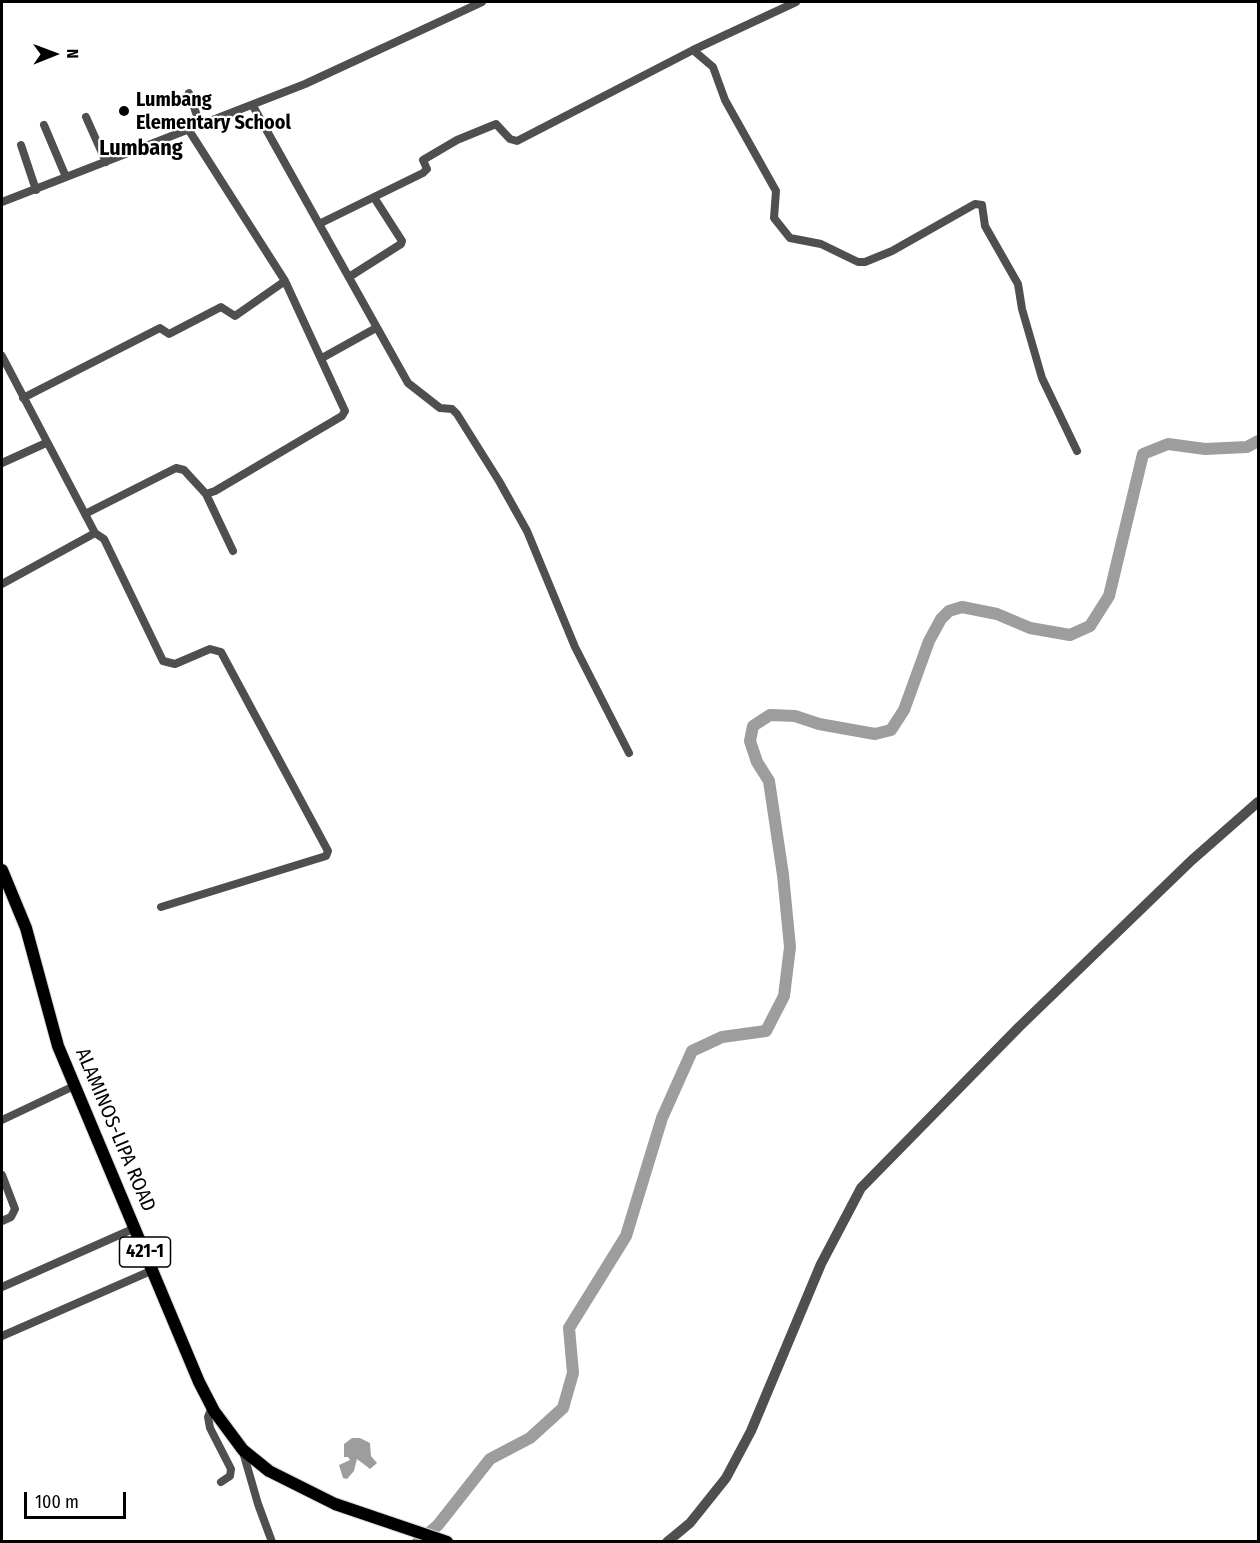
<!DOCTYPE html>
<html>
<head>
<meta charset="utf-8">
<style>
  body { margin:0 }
  #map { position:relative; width:1260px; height:1543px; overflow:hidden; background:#fff; font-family:"Fira Sans Condensed",sans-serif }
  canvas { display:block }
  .frame { position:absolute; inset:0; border:3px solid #000; pointer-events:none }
  .north { position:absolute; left:24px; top:24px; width:60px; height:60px; -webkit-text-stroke:4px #fff; paint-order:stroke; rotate:89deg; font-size:16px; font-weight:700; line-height:24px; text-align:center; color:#000 }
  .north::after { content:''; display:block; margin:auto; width:21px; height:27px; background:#000; clip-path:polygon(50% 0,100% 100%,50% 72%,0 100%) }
  .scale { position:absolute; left:24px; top:1492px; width:102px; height:27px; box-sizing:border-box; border:3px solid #000; border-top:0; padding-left:8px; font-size:18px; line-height:21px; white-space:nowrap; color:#000; -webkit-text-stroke:4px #fff; paint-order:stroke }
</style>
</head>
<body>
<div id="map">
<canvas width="1260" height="1543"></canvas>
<div class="frame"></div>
<div class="north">N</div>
<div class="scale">100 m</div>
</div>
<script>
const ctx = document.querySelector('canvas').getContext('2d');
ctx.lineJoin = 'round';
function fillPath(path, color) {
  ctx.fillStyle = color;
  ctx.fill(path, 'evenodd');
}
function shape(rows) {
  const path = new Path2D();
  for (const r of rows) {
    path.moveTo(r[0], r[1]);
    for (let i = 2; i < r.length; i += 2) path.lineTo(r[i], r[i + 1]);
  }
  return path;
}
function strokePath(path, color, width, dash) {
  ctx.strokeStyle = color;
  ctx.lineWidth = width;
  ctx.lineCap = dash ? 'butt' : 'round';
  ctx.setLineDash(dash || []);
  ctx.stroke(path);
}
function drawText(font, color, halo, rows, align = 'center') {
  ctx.font = font + ' "Fira Sans Condensed",sans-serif';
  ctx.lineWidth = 4.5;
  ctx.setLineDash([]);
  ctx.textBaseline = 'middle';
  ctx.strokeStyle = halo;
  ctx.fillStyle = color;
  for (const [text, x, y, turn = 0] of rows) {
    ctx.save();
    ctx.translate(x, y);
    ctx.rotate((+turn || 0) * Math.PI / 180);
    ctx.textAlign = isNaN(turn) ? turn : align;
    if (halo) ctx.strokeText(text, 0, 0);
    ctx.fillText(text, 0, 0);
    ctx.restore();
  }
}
const water = shape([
  [352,1438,360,1438,370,1443,371,1456,377,1463,370,1469,357,1459,354,1471,347,1479,343,1478,339,1465,350,1460,348,1457,344,1457,344,1444]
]);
const river = shape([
  [418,1542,438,1525,490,1459,530,1438,563,1408,573,1373,569,1328,626,1236,662,1118,692,1051,722,1037,766,1031,784,996,790,947,783,875,769,781,757,762,750,741,753,726,770,715,795,716,819,724,875,734,891,730,904,710,929,641,941,619,949,611,962,607,997,614,1030,628,1070,635,1090,626,1109,596,1143,454,1168,444,1205,449,1247,447,1258,441]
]);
const minor = shape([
  [693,50,713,67,725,100,776,191,774,218,790,238,821,244,858,262,865,262,892,251,975,204,982,205,985,226,1018,284,1022,309,1042,378,1077,451],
  [189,93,201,127],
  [253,106,408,383,440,408,452,409,457,414,499,481,527,531,575,647,629,753],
  [86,117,106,162],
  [44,125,66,177],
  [21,145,36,190],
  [2,202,305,84,482,2],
  [321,223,423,173,427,169,423,160,457,140,496,124,510,139,517,141,693,50,796,2],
  [349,277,401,244,402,241,375,199],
  [2,356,95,533,2,584],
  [322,358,376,328],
  [23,398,160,328,169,334,221,307,235,316,285,281],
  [2,463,46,443],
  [206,494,233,551],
  [85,514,176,468,184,470,206,494,215,491,342,416,345,411,285,281,190,132],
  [95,533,104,539,163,661,175,664,210,649,221,652,328,851,326,856,161,907],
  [2,1120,74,1086],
  [2,1175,15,1209,11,1217,2,1221],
  [2,1287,135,1228],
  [2,1336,153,1270],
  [212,1407,208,1417,210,1428,231,1469,230,1476,221,1482],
  [243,1452,258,1504,272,1542]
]);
const tertiary = shape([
  [667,1542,690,1523,726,1478,751,1431,821,1264,861,1188,1019,1027,1192,860,1258,802]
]);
const primary = shape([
  [2,870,26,928,58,1046,199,1382,214,1411,243,1450,269,1471,335,1504,447,1542]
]);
const markers = [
  [124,111,6,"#000"]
];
const shields = [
  [145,1252,51]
];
const shieldNames = [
  ["421-1",145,1252]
];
const poiNames = [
  ["Lumbang",136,100],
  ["Elementary School",136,123]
];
const streetNames = [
  ["ALAMINOS-LIPA ROAD",115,1130,67]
];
const quarterNames = [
  ["Lumbang",141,149]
];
fillPath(water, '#9d9d9d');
strokePath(river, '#9d9d9d', 12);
strokePath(primary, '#dbdbdb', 14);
strokePath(minor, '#4f4f4f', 8);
strokePath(tertiary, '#4f4f4f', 10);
strokePath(primary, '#000', 12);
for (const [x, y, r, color] of markers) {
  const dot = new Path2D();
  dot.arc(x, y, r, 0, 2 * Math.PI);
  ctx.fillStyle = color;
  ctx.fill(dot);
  strokePath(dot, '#fff', 2);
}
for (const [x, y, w] of shields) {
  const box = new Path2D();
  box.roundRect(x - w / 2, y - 15, w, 30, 4.5);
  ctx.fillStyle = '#fff';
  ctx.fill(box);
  strokePath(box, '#000', 1.5);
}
drawText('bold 18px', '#000', null, shieldNames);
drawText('bold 20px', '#000', '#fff', poiNames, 'left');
drawText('20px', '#000', '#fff', streetNames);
drawText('bold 22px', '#000', '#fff', quarterNames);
</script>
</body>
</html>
